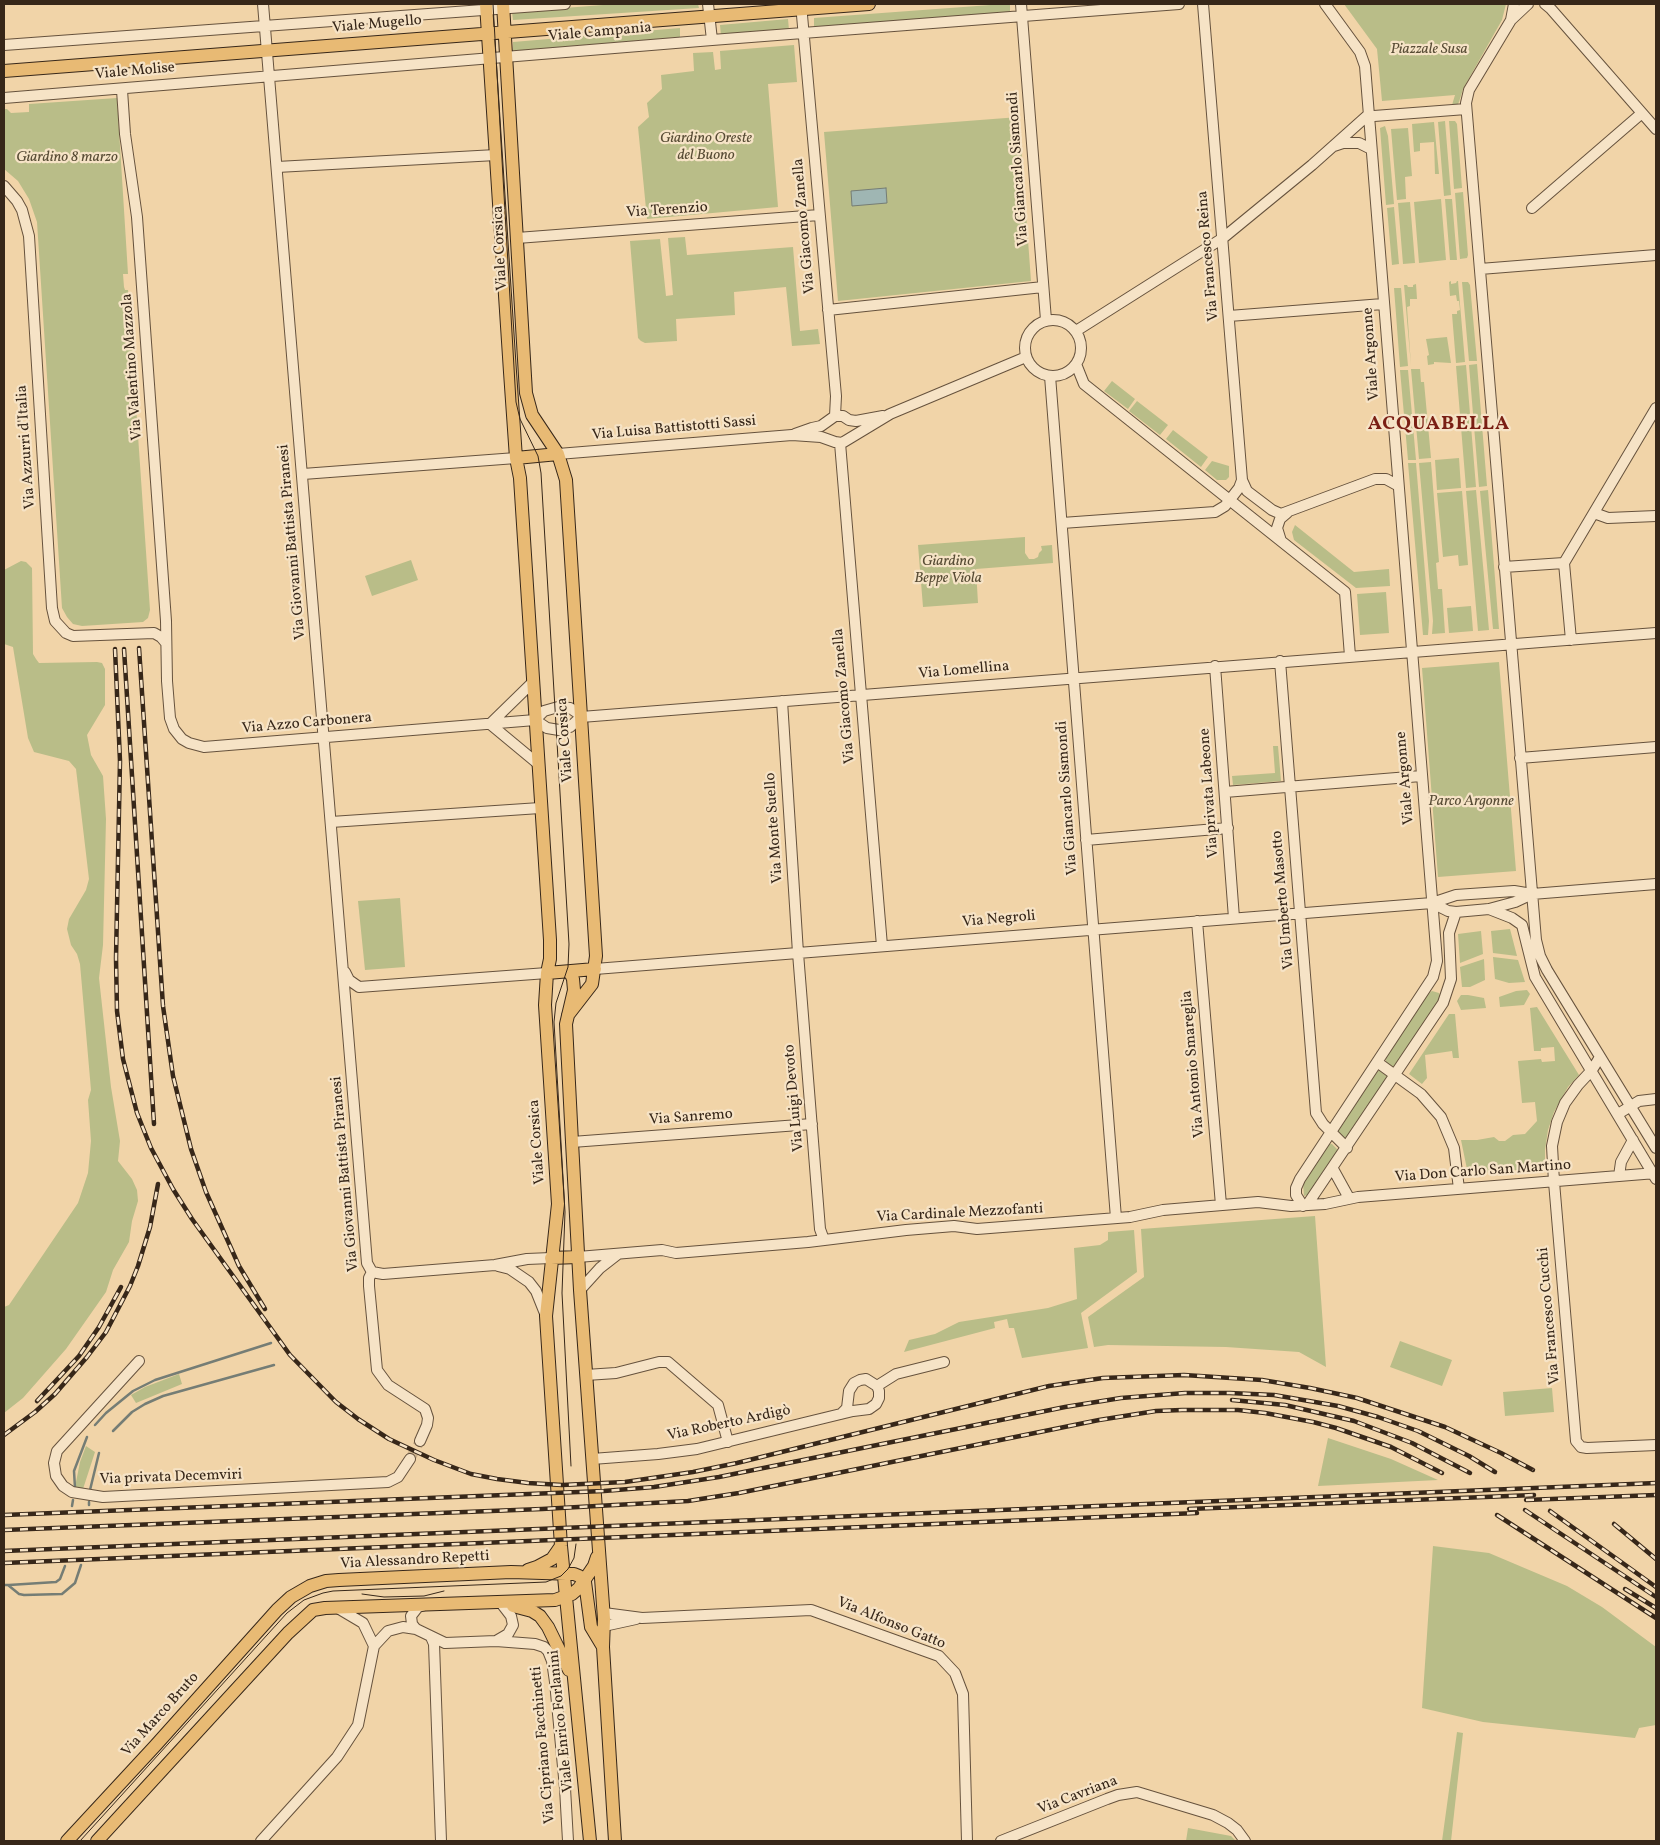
<!DOCTYPE html>
<html>
<head>
<meta charset="utf-8">
<style>
  body { margin:0 }
  #map { position:relative; width:1660px; height:1845px; overflow:hidden; background:#f1d4a8; font-family:Vollkorn,serif }
  canvas { display:block }
  .frame { position:absolute; inset:0; border:5px solid #372719; pointer-events:none }
</style>
</head>
<body>
<div id="map">
<canvas width="1660" height="1845"></canvas>
<div class="frame"></div>
</div>
<script>
const ctx = document.querySelector('canvas').getContext('2d');
ctx.lineJoin = 'round';
function fillPath(path, color) {
  ctx.fillStyle = color;
  ctx.fill(path, 'evenodd');
}
function shape(rows) {
  const path = new Path2D();
  for (const r of rows) {
    if (r.length === 3) {
      path.moveTo(r[0] + r[2], r[1]);
      path.arc(r[0], r[1], r[2], 0, 2 * Math.PI);
      continue;
    }
    path.moveTo(r[0], r[1]);
    for (let i = 2; i < r.length; i += 2) path.lineTo(r[i], r[i + 1]);
  }
  return path;
}
function strokePath(path, color, width, dash) {
  ctx.strokeStyle = color;
  ctx.lineWidth = width;
  ctx.lineCap = dash ? 'butt' : 'round';
  ctx.setLineDash(dash || []);
  ctx.stroke(path);
}
function drawText(font, color, halo, rows, align = 'center') {
  ctx.font = font + ' Vollkorn,serif';
  ctx.lineWidth = 4.5;
  ctx.setLineDash([]);
  ctx.textBaseline = 'middle';
  ctx.strokeStyle = halo;
  ctx.fillStyle = color;
  for (const [text, x, y, turn = 0] of rows) {
    ctx.save();
    ctx.translate(x, y);
    ctx.rotate((+turn || 0) * Math.PI / 180);
    ctx.textAlign = isNaN(turn) ? turn : align;
    if (halo) ctx.strokeText(text, 0, 0);
    ctx.fillText(text, 0, 0);
    ctx.restore();
  }
}
const green = shape([
  [616,4,698,4,699,8,513,20,512,12],
  [1004,4,1010,4,1010,14,814,29,814,18],
  [1344,4,1506,4,1502,20,1463,89,1459,102,1457,105,1452,105,1455,95,1382,101,1377,49],
  [788,19,789,30,721,36,720,25],
  [680,28,680,37,513,51,513,42],
  [794,45,797,82,768,84,778,207,647,219,638,127,649,117,647,103,662,89,661,75,694,71,693,53,713,52,715,70,721,69,720,51],
  [117,98,128,274,123,274,124,287,125,290,128,290,150,610,148,618,143,622,82,626,73,624,67,617,62,608,37,222,29,199,18,181,4,169,4,109,7,109,11,113,29,112,29,104],
  [1019,117,1031,281,838,301,824,132],
  [1445,121,1451,195,1444,196,1438,122],
  [1449,121,1455,121,1457,124,1462,188,1454,189],
  [1434,122,1439,174,1435,174,1434,142,1420,143,1420,151,1414,152,1412,124],
  [1385,126,1388,136,1394,204,1386,205,1380,128],
  [1408,128,1412,176,1405,177,1406,199,1397,200,1391,129],
  [1463,192,1468,255,1467,258,1460,259,1455,193],
  [1441,199,1446,260,1419,263,1414,202],
  [1445,199,1452,199,1457,260,1450,260],
  [1410,202,1415,263,1403,264,1398,203],
  [1394,207,1399,264,1392,265,1387,208],
  [685,237,687,255,793,247,800,331,818,329,820,344,792,346,786,287,734,292,735,315,676,319,677,341,645,343,641,341,638,338,630,241,660,239,666,296,673,295,668,238],
  [1451,281,1451,284,1456,283,1457,281,1458,281,1465,362,1456,363,1452,314,1457,314,1457,311,1460,310,1459,301,1457,301,1456,295,1450,296,1449,282],
  [1462,282,1468,282,1470,285,1477,361,1469,361],
  [1416,284,1417,299,1410,299,1410,306,1407,307,1411,366,1404,285,1407,285,1408,287,1413,287,1413,285],
  [1394,288,1401,288,1408,366,1400,367],
  [1447,337,1451,363,1434,362,1434,364,1428,365,1427,356,1429,355,1426,339],
  [1477,364,1487,486,1479,487,1469,365],
  [1466,365,1476,487,1466,488,1456,366],
  [1411,369,1420,369,1421,382,1424,382,1431,458,1419,459],
  [1400,370,1408,370,1416,460,1408,460],
  [1112,381,1135,399,1128,409,1104,391],
  [1137,401,1168,425,1160,435,1129,411],
  [1173,430,1208,457,1201,467,1166,439],
  [1459,458,1461,488,1437,490,1435,460],
  [1212,461,1229,466,1229,477,1226,480,1217,480,1205,470],
  [1431,462,1439,562,1436,563,1438,589,1442,589,1445,633,1432,634,1433,621,1419,463],
  [1408,463,1416,463,1429,621,1428,635,1423,635],
  [1476,490,1489,630,1478,631,1466,491],
  [1488,490,1499,629,1493,629,1480,491],
  [1462,491,1468,565,1459,566,1458,555,1443,557,1437,493],
  [1295,525,1354,572,1389,569,1390,586,1356,588,1294,540,1292,532],
  [1025,537,1025,553,1029,559,1034,559,1038,557,1039,553,1042,550,1041,546,1052,545,1053,563,976,569,978,603,923,607,918,545],
  [411,560,418,580,372,596,365,576],
  [21,561,26,562,32,568,33,654,36,659,39,663,97,662,102,663,105,669,105,705,87,735,91,755,103,776,106,819,103,945,99,978,111,1087,120,1141,118,1161,132,1179,137,1190,138,1201,132,1221,129,1242,113,1270,106,1292,66,1349,23,1398,4,1413,4,1307,9,1305,78,1203,88,1173,91,1141,88,1100,91,1090,80,964,77,954,71,945,67,929,69,919,86,890,89,879,76,769,69,761,34,752,28,738,13,647,4,644,4,570],
  [1386,592,1389,633,1360,635,1357,594],
  [1471,606,1473,631,1449,633,1447,608],
  [1499,662,1516,871,1438,877,1422,668],
  [1273,746,1278,746,1281,781,1233,785,1232,776,1275,773],
  [400,898,405,967,365,970,358,901],
  [1510,929,1517,956,1493,953,1491,931],
  [1481,931,1483,954,1460,963,1458,934],
  [1493,957,1518,960,1525,982,1509,983,1495,979],
  [1484,959,1485,980,1470,987,1462,987,1460,967],
  [1527,990,1530,994,1524,1005,1500,1007,1499,997,1516,991],
  [1432,991,1439,993,1441,999,1393,1067,1386,1062,1386,1058,1428,994],
  [1461,995,1468,995,1484,998,1486,1008,1461,1010,1457,1001],
  [1537,1007,1579,1075,1568,1087,1554,1112,1548,1130,1545,1150,1545,1168,1468,1174,1461,1140,1477,1140,1494,1137,1499,1141,1505,1141,1513,1135,1525,1134,1537,1121,1535,1102,1522,1103,1518,1061,1541,1059,1542,1062,1555,1061,1554,1047,1541,1048,1541,1051,1534,1051,1530,1008],
  [1449,1014,1455,1014,1459,1058,1453,1058,1452,1051,1425,1055,1427,1078,1422,1084,1409,1074],
  [1378,1071,1380,1071,1388,1077,1347,1140,1338,1136,1337,1131],
  [1329,1144,1332,1144,1339,1151,1310,1194,1304,1196,1303,1183],
  [1315,1216,1326,1367,1299,1352,1226,1347,1108,1345,1094,1347,1088,1317,1144,1277,1141,1229],
  [1134,1230,1137,1272,1081,1313,1088,1348,1022,1358,1014,1328,1009,1328,1007,1319,994,1322,995,1328,904,1352,909,1340,935,1334,959,1322,1048,1308,1077,1299,1074,1248,1100,1245,1108,1240,1108,1232],
  [1400,1341,1452,1360,1442,1386,1390,1367],
  [179,1374,182,1384,136,1403,131,1395,145,1387],
  [1552,1388,1554,1412,1505,1416,1503,1392],
  [1328,1438,1391,1459,1438,1480,1318,1486],
  [86,1446,95,1452,83,1489,75,1487,80,1462],
  [1433,1546,1489,1553,1567,1586,1602,1607,1656,1647,1656,1725,1639,1728,1635,1738,1483,1722,1422,1708],
  [1457,1732,1463,1733,1451,1841,1442,1841],
  [1188,1828,1231,1836,1236,1841,1186,1841]
]);
const water = shape([
  [886,188,887,203,852,206,851,191,886,188]
]);
const stream = shape([
  [95,1425,106,1413,133,1391,155,1380,271,1343],
  [113,1431,132,1412,145,1404,163,1396,274,1365],
  [75,1488,74,1471,87,1437],
  [90,1490,99,1453],
  [89,1505,89,1502],
  [72,1506,73,1500],
  [4,1585,8,1585,19,1594,24,1595,62,1594,75,1583,81,1565],
  [9,1585,56,1582,60,1579,65,1566]
]);
const minorTunnel = shape([
  [410,1459,420,1441]
]);
const minor = shape([
  [263,4,367,1263,372,1272,369,1278,369,1286,377,1370,388,1385,425,1409,428,1418,427,1425,420,1441],
  [708,4,712,40],
  [801,4,836,396,835,416],
  [1021,4,1046,320],
  [1528,4,1511,20,1469,90,1466,103,1536,940,1540,956,1547,970,1656,1148],
  [1545,4,1551,9,1656,129],
  [1511,20,1514,4],
  [4,45,565,4],
  [122,90,125,134,137,217,166,621,167,681,170,718,174,729,182,739,189,743,204,747,535,720],
  [4,98,712,40,1179,4],
  [1368,115,1374,116,1466,109],
  [1334,146,1343,143,1359,143,1371,149],
  [277,167,496,155],
  [4,186,17,201,22,210,29,236,52,608,55,621,66,633,73,636,154,633,161,637,166,643],
  [1532,208,1642,113],
  [517,238,819,215],
  [1480,269,1656,255],
  [828,310,1043,287],
  [1229,316,1383,304],
  [1053,348,28],
  [1076,331,1223,238,1312,165,1368,115],
  [1076,364,1084,384,1345,592,1350,656],
  [1050,376,1116,1218],
  [795,434,812,428,821,426,835,416,843,416,849,420,856,421,883,416],
  [840,443,882,946],
  [558,454,792,435,821,437,835,442,842,443,890,414,1026,357],
  [303,474,516,458],
  [1242,480,1247,491,1272,510,1281,514,1375,479,1386,479,1397,485],
  [1594,513,1608,518,1656,516],
  [1062,523,1215,512,1225,506,1239,488,1242,480,1203,4],
  [1281,541,1277,528,1280,519,1287,513],
  [1564,563,1656,408],
  [1564,563,1571,640],
  [1504,567,1564,563],
  [1280,661,1316,1113,1323,1124,1347,1148],
  [1215,666,1234,918],
  [782,701,798,953,820,1229,824,1240],
  [535,720,547,728,559,730,570,727,581,717,1656,633],
  [535,720,544,711,558,707,570,708,576,712,581,717],
  [490,724,537,763],
  [490,724,533,682],
  [1520,758,1656,747],
  [1225,792,1421,776],
  [331,822,540,808],
  [1086,840,1228,828],
  [1432,903,1448,911,1456,912,1489,909,1515,902,1532,894],
  [1489,909,1512,918,1522,925,1535,977,1656,1179],
  [1197,921,1221,1205],
  [595,969,1432,903,1456,895,1514,891,1532,894,1656,884],
  [345,972,349,980,359,987,547,973],
  [1600,1057,1592,1070,1578,1085,1565,1103,1557,1122,1552,1146,1554,1182,1576,1441,1581,1447,1587,1448,1656,1445],
  [1377,1062,1421,1094,1441,1117,1454,1148,1459,1189],
  [1618,1114,1639,1101,1656,1099],
  [572,1142,812,1124],
  [1333,1169,1349,1198],
  [1619,1176,1621,1162,1633,1140],
  [1307,1205,1443,1003,1451,979,1449,933,1456,912],
  [1303,1206,1296,1195,1296,1188,1300,1179,1433,977,1437,961,1365,66,1360,52,1325,4],
  [578,1257,662,1250,676,1253,808,1242,906,1230,954,1226,977,1229,1130,1217,1163,1210,1258,1202,1291,1206,1325,1204,1358,1197,1656,1173],
  [498,1266,510,1269,529,1282,536,1291,546,1316],
  [372,1272,383,1274,495,1265,527,1259,551,1258],
  [580,1290,600,1268,618,1254],
  [139,1361,57,1451,54,1463,56,1476,63,1486,72,1492,103,1497,388,1482,398,1477,410,1459],
  [586,1375,616,1373,659,1362,668,1362,718,1405,728,1442],
  [877,1386,896,1374,944,1362],
  [592,1459,658,1454,697,1449,853,1411,869,1409,876,1404,879,1398,879,1391,877,1386,866,1379,860,1380,854,1383,849,1391,847,1408,841,1414],
  [336,1607,363,1623,374,1646],
  [604,1613,642,1618,811,1610,939,1656,955,1673,963,1694,967,1841],
  [604,1626,636,1619],
  [416,1629,412,1624,411,1616,418,1607,425,1605],
  [431,1637,434,1644,441,1841],
  [496,1641,508,1634,513,1625,511,1616,501,1603],
  [261,1841,337,1757,358,1725,374,1646,388,1631,403,1627,416,1629,445,1643,496,1641,535,1644,544,1647,548,1651,552,1661,555,1682,565,1788,568,1841],
  [1001,1841,1107,1799,1118,1795,1137,1792,1213,1815,1228,1823,1237,1830,1245,1841]
]);
const major = shape([
  [486,4,510,372,516,458,520,478,550,940,550,959,547,973,545,1005,558,1204,546,1316,561,1546,590,1841],
  [503,4,526,393,532,415,558,454,566,480,580,701,596,956,592,984,568,1015],
  [4,71,869,4],
  [516,458,558,454],
  [570,972,573,979,574,990,566,1024,572,1142,580,1290,604,1619,603,1647,615,1841],
  [547,973,595,969],
  [551,1258,578,1257],
  [528,1570,537,1567,552,1559,561,1546],
  [513,1606,532,1611,540,1616,548,1627,569,1670],
  [67,1841,155,1746,277,1610,291,1597,310,1586,326,1581,339,1580,511,1572,574,1574,579,1576,585,1582,591,1627,603,1647],
  [97,1841,288,1633,313,1610,325,1608,555,1600,572,1594,579,1588,594,1566,597,1557]
]);
const tram = shape([
  [493,4,516,402,520,419,538,456,541,473,569,944,568,967,556,1003,554,1022,565,1212,562,1293,571,1466],
  [362,1594,384,1597,424,1596,444,1591],
  [80,1841,287,1613,304,1600,323,1593,333,1591,546,1582,561,1576,568,1569,574,1558,576,1544]
]);
const rail = shape([
  [139,648,163,1006,173,1076,191,1149,206,1192,239,1266,265,1309],
  [115,649,120,761,116,958,117,1011,123,1059,137,1113,151,1148,173,1189,192,1219,290,1355,336,1402,358,1419,389,1439,434,1460,471,1474,497,1479,528,1483,562,1485,625,1482,693,1472,737,1463,1049,1386,1103,1378,1184,1375,1262,1380,1310,1388,1357,1398,1445,1427,1501,1453,1533,1470],
  [124,649,154,1124],
  [1232,1400,1285,1405,1354,1421,1412,1443,1470,1473],
  [37,1401,79,1356,99,1327,121,1287],
  [4,1435,35,1412,55,1394,87,1357,106,1332,130,1286,138,1266,150,1227,158,1184],
  [1526,1500,1656,1495],
  [1189,1509,1534,1495],
  [1525,1510,1656,1597],
  [1550,1511,1656,1587],
  [4,1515,604,1491,654,1487,719,1477,1065,1407,1121,1398,1185,1393,1230,1393,1274,1395,1338,1406,1378,1417,1418,1431,1469,1456,1495,1472],
  [1497,1515,1656,1618],
  [1614,1524,1656,1559],
  [4,1530,542,1509,688,1501,739,1493,1099,1420,1156,1411,1182,1410,1238,1410,1265,1413,1313,1422,1336,1428,1391,1447,1442,1473],
  [4,1551,1656,1483],
  [4,1563,1197,1513],
  [1625,1589,1656,1608]
]);
const streetNames = [
  ["Viale Mugello",377,25,-5],
  ["Viale Campania",600,33,-5],
  ["Viale Molise",135,72,-5],
  ["Via Giancarlo Sismondi",1019,169,-94],
  ["Via Terenzio",667,211,-4],
  ["Via Giacomo Zanella",805,226,-95],
  ["Viale Corsica",501,248,-93],
  ["Via Francesco Reina",1209,256,-95],
  ["Viale Argonne",1372,354,-94],
  ["Via Valentino Mazzola",133,367,-94],
  ["Via Luisa Battistotti Sassi",674,429,-5],
  ["Via Azzurri d'Italia",27,447,-94],
  ["Via Giovanni Battista Piranesi",293,542,-95],
  ["Via Lomellina",964,671,-5],
  ["Via Giacomo Zanella",845,696,-95],
  ["Via Azzo Carbonera",307,724,-5],
  ["Viale Corsica",566,740,-94],
  ["Viale Argonne",1406,778,-95],
  ["Via privata Labeone",1210,793,-94],
  ["Via Giancarlo Sismondi",1068,798,-94],
  ["Via Monte Suello",775,828,-94],
  ["Via Umberto Masotto",1284,900,-95],
  ["Via Negroli",999,920,-5],
  ["Via Antonio Smareglia",1194,1064,-95],
  ["Via Luigi Devoto",795,1098,-95],
  ["Via Sanremo",691,1118,-4],
  ["Viale Corsica",538,1142,-94],
  ["Via Don Carlo San Martino",1483,1172,-4],
  ["Via Giovanni Battista Piranesi",346,1174,-95],
  ["Via Cardinale Mezzofanti",960,1214,-3],
  ["Via Francesco Cucchi",1550,1316,-95],
  ["Via Roberto Ardigò",729,1424,-12],
  ["Via privata Decemviri",171,1478,-2],
  ["Via Alessandro Repetti",415,1561,-3],
  ["Via Alfonso Gatto",891,1624,22],
  ["Via Marco Bruto",161,1715,-48],
  ["Viale Enrico Forlanini",562,1721,-96],
  ["Via Cipriano Facchinetti",544,1745,-95],
  ["Via Cavriana",1078,1796,-21]
];
const parkNames = [
  ["Piazzale Susa",1429,50],
  ["Giardino Oreste",706,139],
  ["del Buono",706,156],
  ["Giardino 8 marzo",67,158],
  ["Giardino",948,562],
  ["Beppe Viola",948,579],
  ["Parco Argonne",1471,802]
];
const districtNames = [
  ["ACQUABELLA",1439,425]
];
fillPath(green, '#b9bd88');
fillPath(water, '#9fb6b3');
strokePath(water, '#757d75', 1);
strokePath(stream, '#757d75', 2.5);
strokePath(minorTunnel, '#ccb18b', 10, [10, 5]);
strokePath(minor, '#66523d', 12);
strokePath(major, '#372719', 14);
strokePath(minor, '#f6e3c6', 10);
strokePath(major, '#e8ba74', 12);
strokePath(tram, '#372719', 1);
strokePath(rail, '#372719', 4.5);
strokePath(rail, '#f6e3c6', 2.5, [8]);
drawText('15px', '#372719', '#f6e3c6', streetNames);
drawText('italic 15px', '#584c35', '#f6e3c6', parkNames);
ctx.letterSpacing = '1px';
drawText('bold 20px', '#7a1f14', '#f6e3c6', districtNames);
ctx.letterSpacing = '0px';
</script>
</body>
</html>
